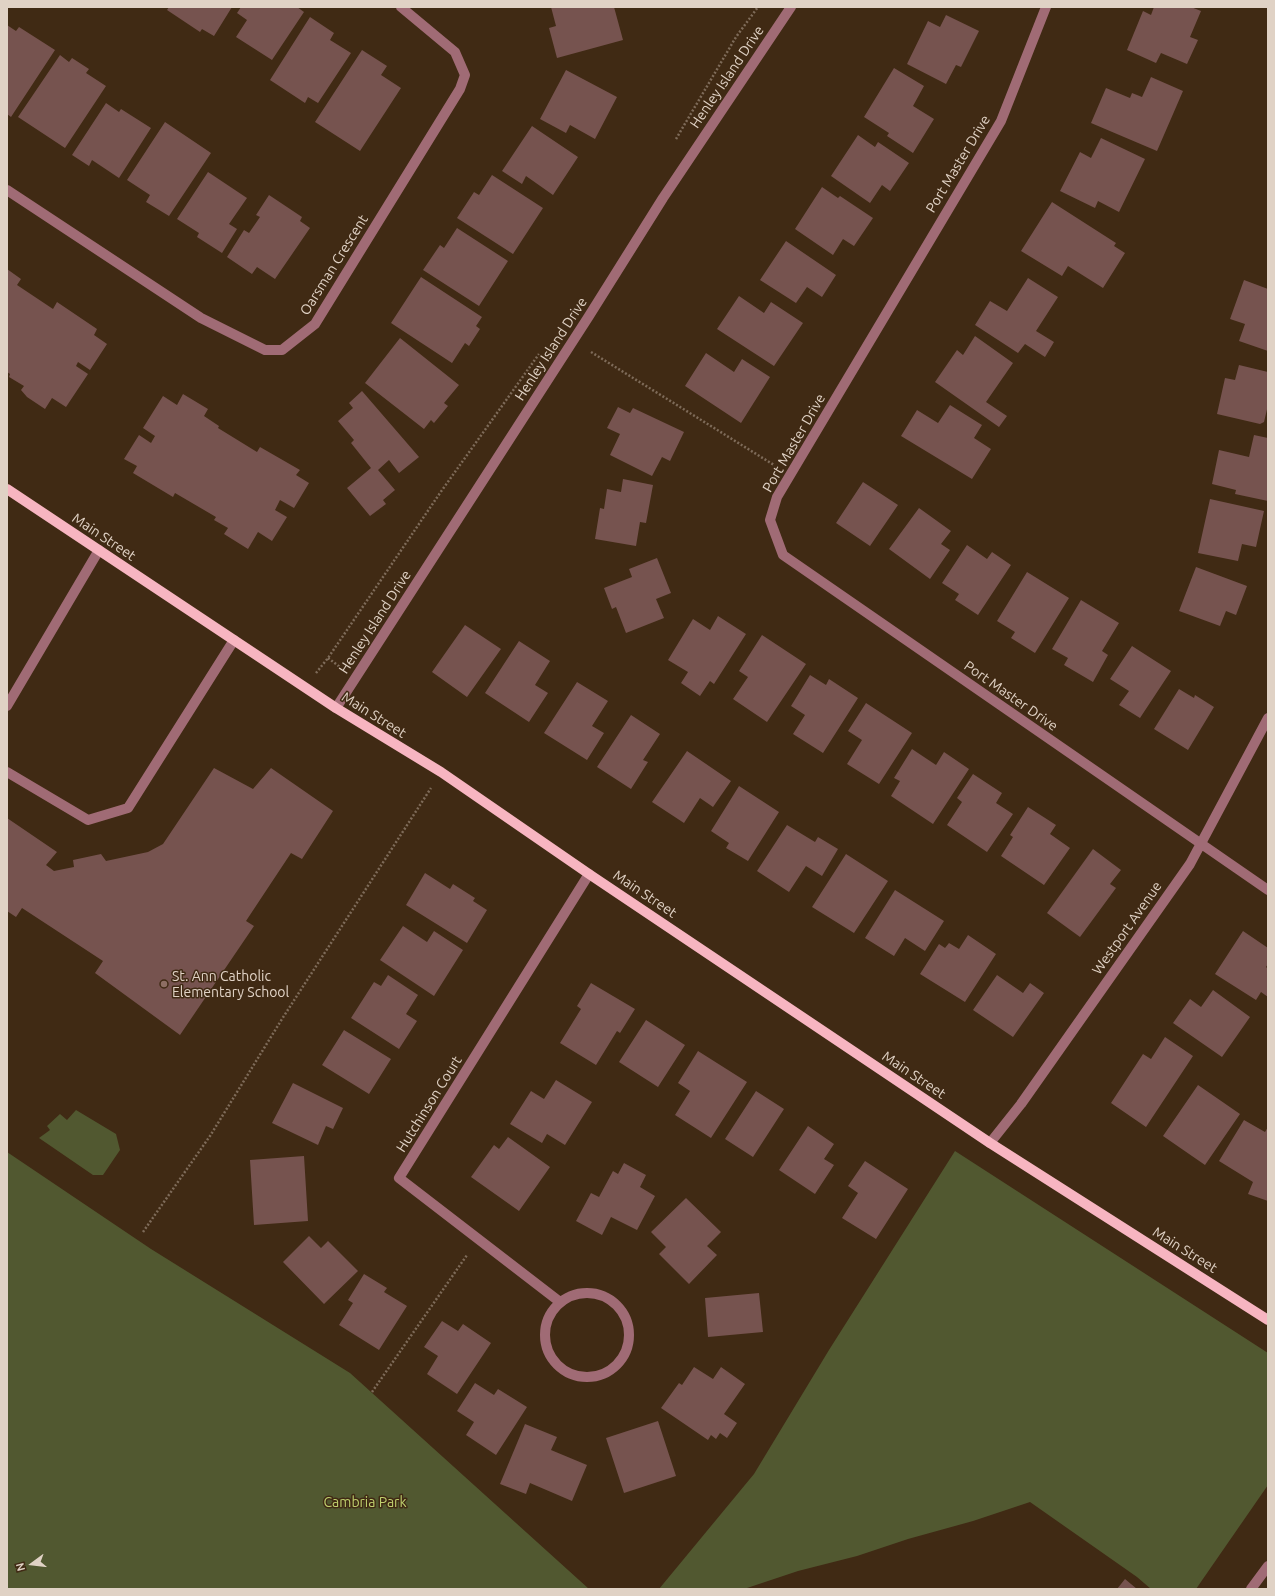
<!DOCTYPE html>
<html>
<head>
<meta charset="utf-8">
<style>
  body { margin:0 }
  #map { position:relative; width:1275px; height:1596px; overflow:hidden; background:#402a14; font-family:Ubuntu,sans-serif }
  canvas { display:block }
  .frame { position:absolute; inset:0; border:8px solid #e0d2c5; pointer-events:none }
  .north { position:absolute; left:12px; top:1544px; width:40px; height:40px; -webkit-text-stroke:3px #402a14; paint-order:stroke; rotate:255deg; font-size:11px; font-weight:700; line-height:16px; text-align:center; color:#e0d2c5 }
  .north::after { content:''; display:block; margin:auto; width:14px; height:18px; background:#e0d2c5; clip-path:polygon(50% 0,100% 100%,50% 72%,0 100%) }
</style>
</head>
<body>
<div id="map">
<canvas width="1275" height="1596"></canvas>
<div class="frame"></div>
<div class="north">N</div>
</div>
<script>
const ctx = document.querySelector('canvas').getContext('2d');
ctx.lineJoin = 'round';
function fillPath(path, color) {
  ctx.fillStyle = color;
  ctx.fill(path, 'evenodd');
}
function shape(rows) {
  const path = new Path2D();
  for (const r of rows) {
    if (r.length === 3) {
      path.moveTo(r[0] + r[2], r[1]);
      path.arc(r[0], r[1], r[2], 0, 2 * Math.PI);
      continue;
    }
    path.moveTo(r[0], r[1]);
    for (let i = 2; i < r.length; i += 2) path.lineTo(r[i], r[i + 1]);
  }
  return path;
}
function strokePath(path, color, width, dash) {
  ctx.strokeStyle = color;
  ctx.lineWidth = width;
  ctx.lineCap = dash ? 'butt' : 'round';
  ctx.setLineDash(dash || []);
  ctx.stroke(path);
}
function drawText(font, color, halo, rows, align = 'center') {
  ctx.font = font + ' Ubuntu,sans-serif';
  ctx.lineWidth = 3;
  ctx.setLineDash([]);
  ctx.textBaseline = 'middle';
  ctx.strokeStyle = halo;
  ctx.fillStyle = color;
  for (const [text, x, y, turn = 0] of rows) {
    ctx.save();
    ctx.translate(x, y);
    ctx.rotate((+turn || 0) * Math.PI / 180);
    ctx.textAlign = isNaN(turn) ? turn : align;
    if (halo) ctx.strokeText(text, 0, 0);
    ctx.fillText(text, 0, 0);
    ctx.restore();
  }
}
const green = shape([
  [76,1110,116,1134,120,1150,103,1175,93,1175,39,1138,50,1130,47,1126,60,1114,67,1120],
  [955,1151,1268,1353,1268,1485,1196,1589,1151,1589,1137,1577,1030,1502,973,1521,908,1539,857,1556,798,1571,744,1589,659,1589,754,1474,829,1350],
  [7,1152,151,1249,350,1373,589,1589,7,1589]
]);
const building = shape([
  [169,7,232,7,214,36,202,29,200,32,167,10],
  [241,7,297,7,304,12,272,60,236,37,247,20,237,13],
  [551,7,614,7,623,40,557,58,549,28,556,26],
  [1154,7,1191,7,1201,11,1190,37,1198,40,1187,64,1161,53,1156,63,1127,50,1143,11,1151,15],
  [946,15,979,31,961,67,956,65,946,84,907,64,928,21,940,27],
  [310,17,334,33,330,40,351,53,318,103,308,97,305,103,270,80],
  [7,25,16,31,19,27,55,50,11,117,7,114],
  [362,50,387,66,381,75,401,88,360,151,315,122],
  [60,55,69,62,72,58,89,69,86,73,106,86,65,148,18,117],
  [894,68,924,86,913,106,934,119,913,153,887,136,889,133,864,117],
  [566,70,617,97,595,139,570,125,566,133,540,119],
  [1151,77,1183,91,1157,151,1091,123,1106,88,1130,98,1132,93,1142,97],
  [106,103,119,112,121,109,151,128,119,178,92,160,89,166,72,155],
  [165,122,211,153,169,216,146,202,150,195,127,180],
  [532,126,578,157,553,195,526,176,522,184,502,171],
  [858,135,875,147,878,142,909,163,890,191,882,185,870,203,831,176],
  [1101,138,1145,159,1119,212,1098,201,1095,208,1060,191,1080,152,1091,158],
  [208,172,247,198,229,224,237,229,222,253,197,237,199,233,177,219],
  [492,175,543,208,513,254,457,218,474,192,479,195],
  [822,187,838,198,840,196,873,218,854,246,843,239,833,255,795,229],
  [269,195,302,217,300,221,310,228,275,279,257,267,252,274,227,257,244,230,249,233,260,217,256,215],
  [1052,202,1116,243,1114,246,1125,253,1103,288,1068,266,1062,276,1021,251],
  [457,228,508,261,479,306,423,270,440,245,444,248],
  [786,241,836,275,822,297,807,287,796,303,760,280],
  [7,269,21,279,17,285,53,309,57,302,97,329,94,335,107,344,90,370,78,362,76,366,88,374,66,407,52,398,45,409,27,397,21,390,24,386,9,377,10,374,7,372],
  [421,277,482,317,476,326,480,329,469,346,465,343,452,363,391,323],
  [1028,278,1058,297,1036,331,1054,342,1045,357,1025,344,1018,353,975,325,990,301,1007,311],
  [1244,280,1268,289,1268,351,1239,341,1245,324,1230,319],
  [739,296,764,313,771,302,803,323,774,366,717,329],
  [975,336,1013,363,986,402,1007,416,999,427,935,382,957,350,963,355],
  [400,338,459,385,444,403,448,406,434,423,431,420,424,429,365,383],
  [706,353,734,372,742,359,770,377,741,423,685,386],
  [1239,365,1268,372,1268,405,1264,422,1260,424,1217,414,1225,378,1235,380],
  [362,391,419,457,399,473,389,460,378,470,395,490,383,500,386,504,370,516,347,488,371,468,351,443,354,440,338,421,353,408,349,403],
  [183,394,208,409,204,416,219,426,218,428,257,452,260,447,300,470,296,475,309,483,294,508,280,500,275,510,287,517,272,541,258,532,248,549,224,534,228,528,214,520,216,517,175,493,173,497,133,473,137,466,124,459,139,435,151,443,155,436,143,428,163,396,177,405],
  [950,405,982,425,974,438,991,449,972,479,901,436,917,410,938,423],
  [618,407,630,413,633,408,684,432,670,461,662,457,652,476,610,455,620,434,607,428],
  [1254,435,1268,438,1268,501,1235,494,1236,490,1212,484,1219,450,1249,457],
  [623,479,653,485,646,523,640,522,636,546,595,539,600,508,604,509,607,489,621,492],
  [863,482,898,505,870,546,836,523],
  [1210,499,1264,511,1256,547,1242,544,1238,561,1198,553],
  [919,508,951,531,941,544,950,550,930,579,889,549],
  [967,545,987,559,992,552,1011,565,978,615,955,600,959,594,942,583],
  [657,558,671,593,656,599,664,618,626,633,616,607,612,609,604,588,632,577,629,569],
  [1196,567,1247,586,1236,615,1226,611,1220,626,1179,611],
  [1027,572,1069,598,1035,653,1011,638,1015,632,997,621],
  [1081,600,1119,623,1102,651,1108,655,1093,682,1064,665,1068,658,1052,649],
  [718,616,746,634,714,684,710,681,700,696,681,683,688,672,668,660,693,619,710,630],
  [465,625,501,649,467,697,432,672],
  [762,635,806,664,767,722,733,699,748,677,739,671],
  [519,641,550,661,535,685,548,693,529,722,485,693],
  [1132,646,1171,671,1140,718,1119,705,1129,691,1110,679],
  [810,675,826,685,829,679,858,698,823,753,793,734,805,715,791,706],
  [577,682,608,701,592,726,604,733,587,760,544,733],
  [1179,689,1194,698,1195,695,1214,707,1188,750,1154,729],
  [866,703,912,733,879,784,847,764,862,740,848,731],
  [631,715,660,734,643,760,648,762,631,789,597,767],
  [912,749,936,765,944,752,969,769,933,824,891,796,900,781,894,778],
  [687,751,731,781,713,807,700,798,684,823,652,802],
  [214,768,253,789,271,768,333,811,302,859,291,853,246,921,254,926,180,1035,95,973,103,961,22,908,16,917,7,911,7,818,57,852,46,865,54,871,74,867,73,860,101,854,106,861,148,852,163,844],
  [973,774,1002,793,996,803,1013,814,987,852,947,825,962,802,957,798],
  [739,786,779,812,748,861,726,848,729,843,711,831],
  [1028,807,1056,825,1050,834,1070,848,1044,885,1001,856,1013,837,1010,835],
  [787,825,815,842,818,837,838,849,822,876,806,866,789,892,757,871],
  [1093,849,1121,870,1110,884,1116,888,1080,937,1047,913],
  [846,854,888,881,854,933,812,907],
  [425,873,450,889,453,884,475,898,473,901,487,910,467,943,406,905],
  [895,890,944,921,925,951,905,938,894,956,865,938],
  [403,926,427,942,434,931,463,950,434,996,380,960],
  [1243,931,1268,948,1268,964,1266,967,1268,969,1268,997,1261,992,1256,1000,1215,974],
  [968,935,996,954,965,1002,920,974,939,944,945,948,949,943,959,949],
  [388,975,418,995,406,1014,417,1021,399,1049,351,1018,374,982,381,986],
  [997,975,1023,993,1030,983,1044,993,1013,1037,973,1010],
  [591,983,635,1009,620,1033,617,1031,596,1065,560,1043,581,1009,577,1006],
  [1213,990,1250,1017,1222,1057,1173,1023,1190,999,1201,1007],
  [646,1020,685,1045,658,1087,619,1062],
  [344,1030,391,1059,369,1094,322,1065],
  [1165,1037,1193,1056,1146,1127,1111,1103,1143,1054,1151,1059],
  [698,1051,747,1082,711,1138,675,1115,690,1091,678,1083],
  [556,1080,592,1102,565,1145,547,1134,542,1143,510,1124,531,1091,544,1099],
  [293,1083,343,1108,333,1129,326,1126,318,1145,272,1123],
  [1198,1085,1240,1114,1205,1165,1163,1136],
  [756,1091,784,1109,753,1157,725,1139],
  [1244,1120,1265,1132,1268,1127,1268,1201,1248,1194,1253,1182,1219,1161],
  [808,1126,834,1144,824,1159,834,1165,815,1194,779,1170],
  [508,1137,550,1167,519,1211,471,1177,494,1145,499,1149],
  [304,1156,308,1221,254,1225,250,1160],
  [865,1161,908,1189,876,1239,842,1218,858,1193,848,1186],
  [624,1163,646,1175,640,1187,655,1196,637,1230,611,1217,602,1235,576,1221,591,1193,599,1197,613,1171,618,1174],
  [686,1198,721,1232,707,1246,717,1255,689,1284,659,1254,666,1247,651,1232],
  [309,1236,321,1248,328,1241,358,1271,324,1304,283,1262],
  [364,1274,387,1288,384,1292,407,1306,379,1350,339,1325,353,1303,348,1300],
  [759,1293,763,1332,708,1337,705,1298],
  [442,1321,458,1331,463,1324,491,1343,457,1394,427,1374,438,1356,424,1347],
  [694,1367,713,1379,721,1367,745,1384,724,1414,737,1423,727,1438,720,1433,716,1439,711,1435,708,1440,661,1408,679,1383,682,1385],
  [475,1383,494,1395,498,1389,527,1407,496,1455,466,1435,474,1422,457,1411],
  [658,1421,676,1476,624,1493,606,1438],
  [525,1424,557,1437,551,1450,587,1465,572,1501,530,1483,526,1494,500,1484],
  [1125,1579,1137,1589,1117,1589]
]);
const path = shape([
  [676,139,736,37,758,7],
  [591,352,774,465],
  [328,658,340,667],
  [316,673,328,658,440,493,539,354],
  [143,1232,210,1136,282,1019,431,788],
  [372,1392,467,1255]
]);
const minor = shape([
  [1046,7,1001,121,777,497,770,520,783,555,1268,890],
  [7,190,201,318,265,350,282,350,315,324,460,89,465,75,455,52,401,7],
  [7,706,99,550],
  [336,708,589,316,663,198,791,7],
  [7,772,88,820,128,808,234,640],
  [990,1143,1021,1104,1190,864,1268,718],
  [587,1335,42],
  [560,1302,399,1178,589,874],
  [1251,1589,1268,1566]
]);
const major = shape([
  [7,489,336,708,441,772,589,874,990,1143,1268,1320]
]);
const markers = [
  [164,984,4,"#8d6e63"]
];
const streetNames = [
  ["Henley Island Drive",727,77,-56],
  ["Port Master Drive",958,164,-59],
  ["Oarsman Crescent",334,265,-58],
  ["Henley Island Drive",551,349,-57],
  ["Port Master Drive",794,443,-60],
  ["Main Street",104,537,34],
  ["Henley Island Drive",375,622,-57],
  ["Port Master Drive",1011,696,35],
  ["Main Street",374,715,32],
  ["Main Street",645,894,34],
  ["Westport Avenue",1127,928,-55],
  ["Main Street",914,1075,34],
  ["Hutchinson Court",429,1104,-58],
  ["Main Street",1185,1250,32]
];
const poiNames = [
  ["St. Ann Catholic",172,976],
  ["Elementary School",172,992]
];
const parkNames = [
  ["Cambria Park",365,1502]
];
fillPath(green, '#515830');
fillPath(building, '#76534f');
strokePath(path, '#7e6b59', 2.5, [2, 2]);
strokePath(minor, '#a06b75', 10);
strokePath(major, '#f7b5c1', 10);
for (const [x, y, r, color] of markers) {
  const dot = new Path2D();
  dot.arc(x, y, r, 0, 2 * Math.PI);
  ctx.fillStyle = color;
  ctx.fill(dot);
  strokePath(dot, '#402a14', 1.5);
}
drawText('14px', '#e0d2c5', '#402a14', streetNames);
drawText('14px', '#e0d2c5', '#402a14', poiNames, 'left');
drawText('14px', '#bfd06e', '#402a14', parkNames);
</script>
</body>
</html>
